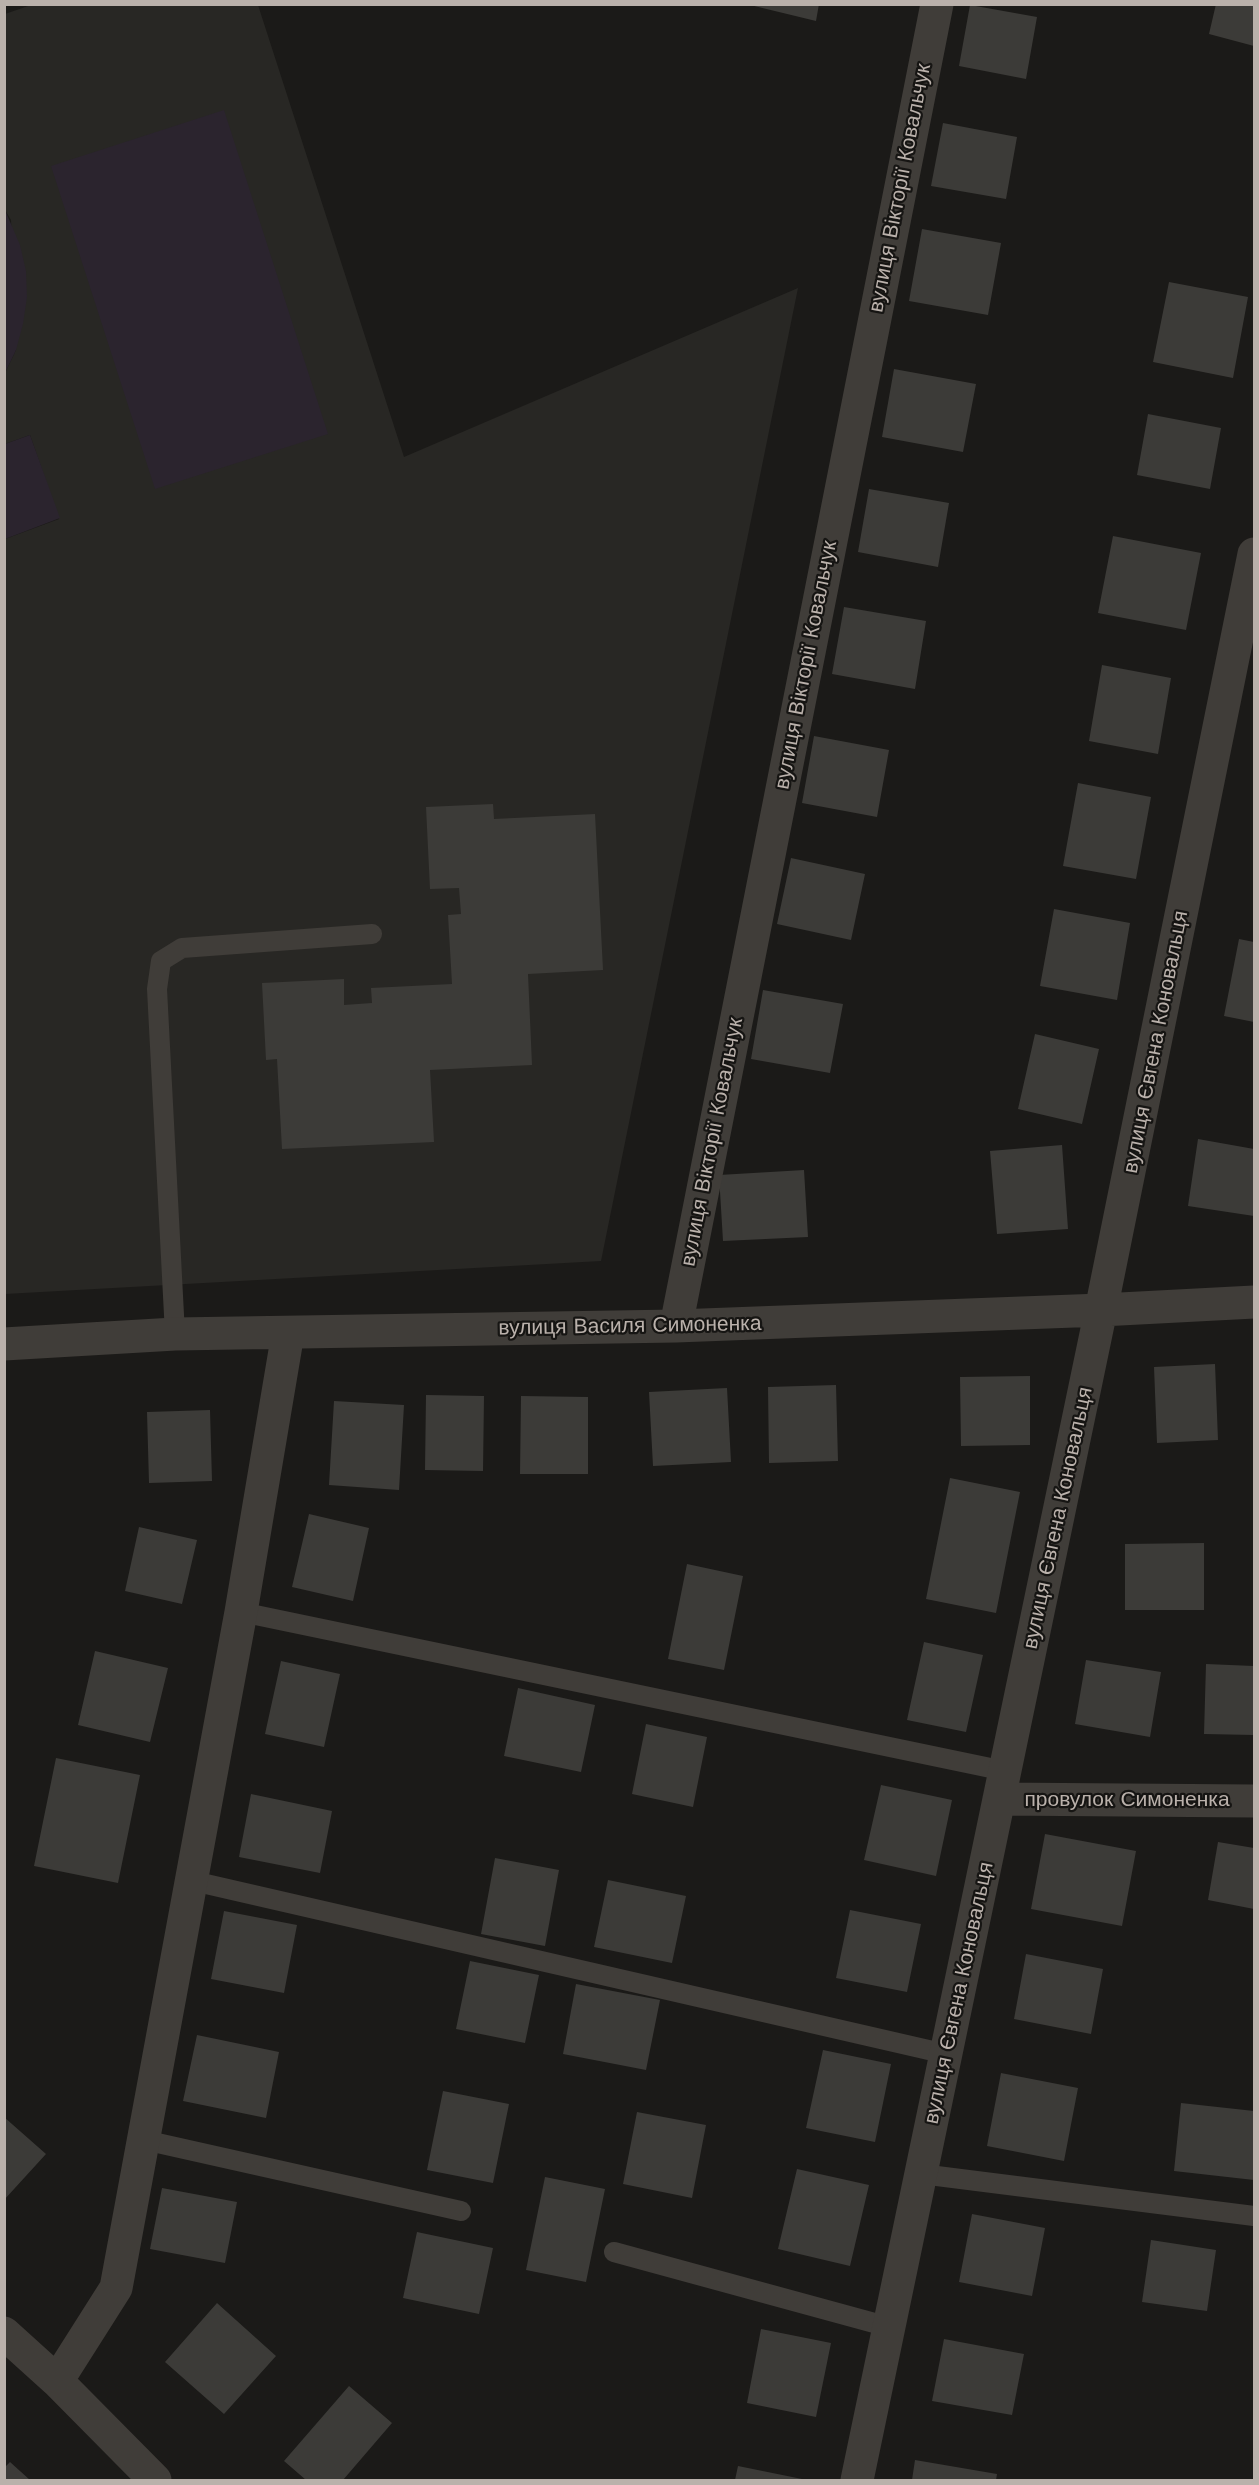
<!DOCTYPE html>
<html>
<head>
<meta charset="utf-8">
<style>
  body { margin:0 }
  #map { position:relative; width:1259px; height:2485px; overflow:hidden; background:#1b1a18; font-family:"Work Sans",sans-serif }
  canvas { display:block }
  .frame { position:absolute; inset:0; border:6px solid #bab1ab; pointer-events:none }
</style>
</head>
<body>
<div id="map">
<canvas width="1259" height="2485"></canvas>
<div class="frame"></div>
</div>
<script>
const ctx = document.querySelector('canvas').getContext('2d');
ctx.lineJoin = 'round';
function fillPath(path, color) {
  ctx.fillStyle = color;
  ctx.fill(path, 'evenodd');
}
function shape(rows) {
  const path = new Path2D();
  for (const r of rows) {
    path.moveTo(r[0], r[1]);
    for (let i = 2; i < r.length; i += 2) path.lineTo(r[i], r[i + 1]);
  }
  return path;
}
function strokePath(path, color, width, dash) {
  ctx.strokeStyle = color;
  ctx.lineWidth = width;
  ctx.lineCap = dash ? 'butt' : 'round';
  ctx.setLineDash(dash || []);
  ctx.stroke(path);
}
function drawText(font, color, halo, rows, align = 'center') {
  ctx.font = font + ' "Work Sans",sans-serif';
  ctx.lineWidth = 4.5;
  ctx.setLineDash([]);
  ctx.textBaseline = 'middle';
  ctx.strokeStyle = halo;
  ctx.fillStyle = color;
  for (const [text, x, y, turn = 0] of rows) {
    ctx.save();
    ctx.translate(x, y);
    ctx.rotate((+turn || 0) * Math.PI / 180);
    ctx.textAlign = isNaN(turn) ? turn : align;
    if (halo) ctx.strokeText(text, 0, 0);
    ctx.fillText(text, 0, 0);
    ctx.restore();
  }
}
const built = shape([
  [31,5,258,5,404,457,798,288,601,1261,5,1294,5,539,59,519,30,435,5,444,5,373,16,350,11,220,5,210,5,14]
]);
const green = shape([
  [224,110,328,434,155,489,51,166],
  [5,210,20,245,26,271,27,297,23,324,16,350,5,373],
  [30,435,60,518,5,539,5,444]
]);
const building = shape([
  [746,4,819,4,816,21],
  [1216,4,1254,4,1254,46,1209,34],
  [970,5,1037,17,1026,79,959,66],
  [943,123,1017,137,1006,199,931,186],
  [922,229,1001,243,988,315,909,301],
  [1169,282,1248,297,1233,378,1153,362],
  [894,369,976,384,963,452,882,437],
  [1148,414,1221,428,1210,489,1137,475],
  [869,489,949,503,938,567,858,552],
  [1113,536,1201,553,1186,630,1098,613],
  [844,607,926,621,915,689,832,674],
  [1102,665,1171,678,1158,754,1089,741],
  [814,736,889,750,877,817,802,803],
  [1078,783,1151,797,1136,879,1063,866],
  [493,804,494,819,595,814,603,970,528,974,532,1065,430,1070,434,1142,282,1149,277,1059,266,1060,262,983,344,979,344,1005,372,1003,371,988,452,984,448,915,461,914,459,888,430,889,426,807],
  [791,858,865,874,851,940,777,924],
  [1054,909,1130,923,1117,1000,1040,986],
  [1239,939,1254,942,1254,1022,1224,1016],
  [763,990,843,1004,830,1073,751,1059],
  [1035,1034,1099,1049,1082,1124,1018,1109],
  [1198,1139,1254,1149,1254,1216,1188,1206],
  [1062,1145,1068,1229,997,1234,990,1151],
  [804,1170,808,1237,723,1241,719,1175],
  [1215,1364,1218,1440,1157,1443,1154,1367],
  [1030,1376,1030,1445,961,1446,960,1377],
  [836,1385,838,1461,769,1463,768,1387],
  [727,1388,731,1462,653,1466,649,1392],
  [426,1395,484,1396,483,1471,425,1470],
  [521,1396,588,1397,588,1474,520,1474],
  [334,1401,404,1405,399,1490,329,1485],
  [210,1410,212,1481,149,1483,147,1412],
  [950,1478,1020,1492,996,1613,926,1599],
  [309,1514,369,1528,353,1601,292,1587],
  [139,1527,197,1540,182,1604,125,1591],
  [1204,1543,1204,1610,1125,1610,1125,1544],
  [687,1564,743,1576,724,1670,668,1659],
  [924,1642,983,1655,966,1732,907,1720],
  [95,1651,168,1668,150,1742,78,1725],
  [1086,1660,1161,1672,1150,1737,1075,1724],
  [281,1661,340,1674,324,1747,265,1734],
  [1206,1664,1254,1666,1254,1735,1204,1734],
  [518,1688,595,1705,581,1772,504,1756],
  [646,1724,707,1737,693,1807,632,1794],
  [56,1758,140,1775,118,1883,34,1866],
  [881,1785,952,1800,936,1876,864,1860],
  [251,1794,332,1811,320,1873,239,1857],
  [1045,1834,1136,1851,1122,1926,1031,1909],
  [1218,1842,1254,1848,1254,1909,1208,1900],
  [495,1858,559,1870,545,1946,481,1934],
  [608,1880,686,1896,672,1963,594,1947],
  [850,1910,921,1924,907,1992,836,1978],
  [224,1911,297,1925,284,1993,211,1979],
  [1026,1954,1103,1969,1091,2034,1014,2019],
  [470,1961,539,1975,525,2043,456,2029],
  [576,1984,660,2000,646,2070,563,2054],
  [197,2035,279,2052,266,2118,183,2101],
  [823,2050,891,2064,875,2142,806,2128],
  [1001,2073,1078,2088,1064,2161,987,2146],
  [443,2091,509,2104,493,2183,427,2170],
  [1181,2103,1254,2111,1254,2180,1174,2171],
  [637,2112,706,2125,692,2198,623,2184],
  [4,2117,46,2154,4,2200],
  [797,2169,869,2185,850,2266,778,2249],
  [545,2177,605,2189,586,2282,526,2270],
  [162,2188,237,2202,225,2263,150,2249],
  [972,2214,1045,2228,1032,2296,959,2282],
  [417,2232,493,2248,479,2314,403,2298],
  [1151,2240,1216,2250,1207,2311,1142,2302],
  [217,2303,276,2356,224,2414,165,2362],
  [761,2329,831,2343,816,2417,747,2403],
  [944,2339,1024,2354,1012,2415,932,2401],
  [349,2386,392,2423,343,2480,306,2480,284,2461],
  [915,2460,997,2474,996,2480,912,2480],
  [10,2462,30,2480,4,2480,4,2468],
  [738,2466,802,2479,802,2480,735,2480]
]);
const service = shape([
  [175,1334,157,989,161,961,182,948,372,934],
  [241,1612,1005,1771],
  [193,1881,946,2054],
  [144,2140,461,2211],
  [921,2174,1254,2216],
  [614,2252,889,2327]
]);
const minor = shape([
  [676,1326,937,4],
  [4,1344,175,1334,676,1326,1101,1310,1254,1302],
  [999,1799,1254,1801],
  [4,2333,57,2381,155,2480],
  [57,2381,116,2288,241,1612,288,1333],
  [857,2480,1101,1310,1254,554]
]);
const streetNames = [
  ["вулиця Вікторії Ковальчук",900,188,-79],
  ["вулиця Вікторії Ковальчук",806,665,-79],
  ["вулиця Євгена Коновальця",1156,1042,-79],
  ["вулиця Вікторії Ковальчук",712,1142,-79],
  ["вулиця Василя Симоненка",630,1326,-1],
  ["вулиця Євгена Коновальця",1058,1518,-78],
  ["провулок Симоненка",1127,1800],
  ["вулиця Євгена Коновальця",959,1993,-78]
];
fillPath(built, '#282724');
fillPath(green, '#2b242e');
fillPath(building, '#3c3b38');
strokePath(service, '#403d39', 20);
strokePath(minor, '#403d39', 33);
drawText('21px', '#bab1ab', '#161513', streetNames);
</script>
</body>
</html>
